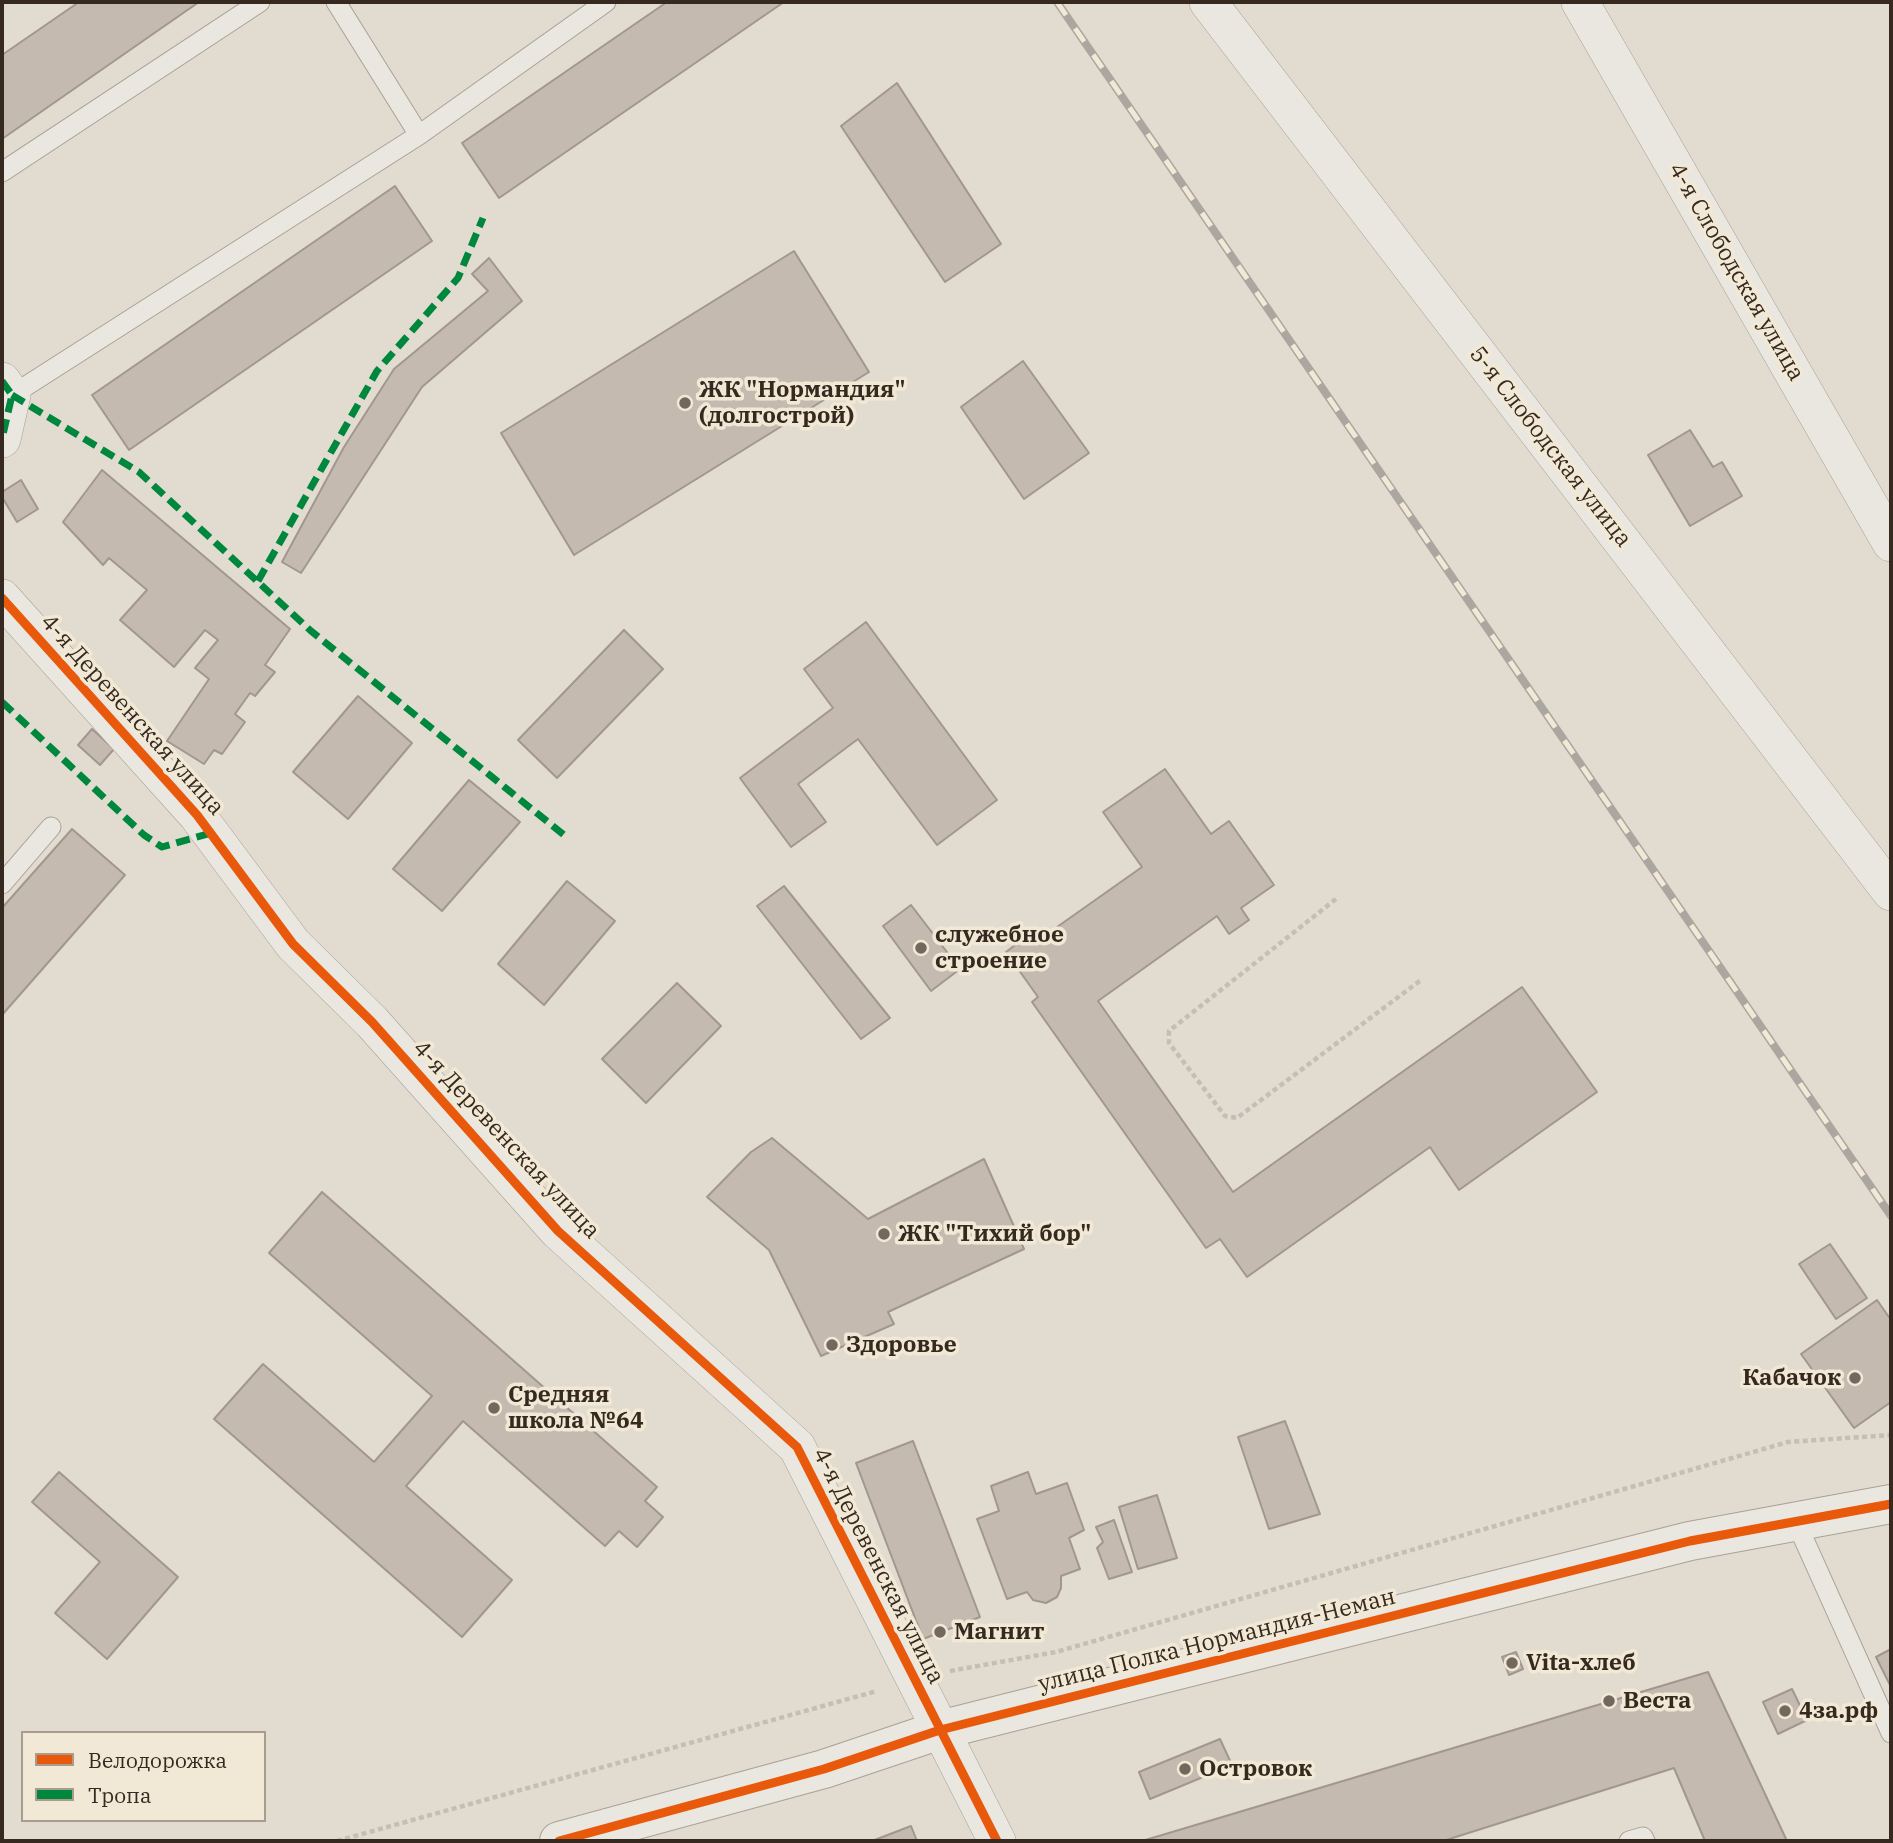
<!DOCTYPE html>
<html>
<head>
<meta charset="utf-8">
<style>
  body { margin:0 }
  #map { position:relative; width:1893px; height:1843px; overflow:hidden; background:#e2dbcf; font-family:"IBM Plex Serif",serif }
  canvas { display:block }
  .frame { position:absolute; inset:0; border:4px solid #362a20; pointer-events:none }
  .legend { position:absolute; left:21px; top:1731px; width:245px; height:91px; box-sizing:border-box; background:#f2e8d6; border:2px solid #a79c8d; margin:0; padding:9px 12px; list-style:none; font-size:21px; color:#362a20 }
  .legend li { display:flex; align-items:center; gap:14px; height:35px }
  .legend b { width:35px; border:2px solid #a79c8d }
</style>
</head>
<body>
<div id="map">
<canvas width="1893" height="1843"></canvas>
<div class="frame"></div>
<ul class="legend">
<li><b style="height:9px;background:#e8590c"></b>Велодорожка</li>
<li><b style="height:9px;background:#00873e"></b>Тропа</li>
</ul>
</div>
<script>
const ctx = document.querySelector('canvas').getContext('2d');
ctx.lineJoin = 'round';
function fillPath(path, color) {
  ctx.fillStyle = color;
  ctx.fill(path, 'evenodd');
}
function shape(rows) {
  const path = new Path2D();
  for (const r of rows) {
    path.moveTo(r[0], r[1]);
    for (let i = 2; i < r.length; i += 2) path.lineTo(r[i], r[i + 1]);
  }
  return path;
}
function strokePath(path, color, width, dash) {
  ctx.strokeStyle = color;
  ctx.lineWidth = width;
  ctx.lineCap = dash ? 'butt' : 'round';
  ctx.setLineDash(dash || []);
  ctx.stroke(path);
}
function drawText(font, color, halo, rows, align = 'center') {
  ctx.font = font + ' "IBM Plex Serif",serif';
  ctx.lineWidth = 7;
  ctx.setLineDash([]);
  ctx.textBaseline = 'middle';
  ctx.strokeStyle = halo;
  ctx.fillStyle = color;
  for (const [text, x, y, turn = 0] of rows) {
    ctx.save();
    ctx.translate(x, y);
    ctx.rotate((+turn || 0) * Math.PI / 180);
    ctx.textAlign = isNaN(turn) ? turn : align;
    if (halo) ctx.strokeText(text, 0, 0);
    ctx.fillText(text, 0, 0);
    ctx.restore();
  }
}
const building = shape([
  [79,2,199,2,2,139,2,55,79,2],
  [667,2,784,2,499,198,462,143,667,2],
  [897,83,1001,244,945,282,841,126,897,83],
  [395,186,432,241,129,450,92,395,395,186],
  [794,251,869,372,574,555,501,433,794,251],
  [489,258,522,301,422,387,301,573,282,562,344,447,394,369,488,291,472,274,489,258],
  [1023,361,1089,453,1024,499,961,407,1023,361],
  [1690,430,1713,467,1722,462,1742,496,1690,526,1648,455,1690,430],
  [102,470,290,629,265,665,275,672,255,696,250,693,235,714,245,722,222,754,214,750,204,764,167,741,209,679,195,668,218,640,205,630,174,667,120,620,147,590,109,558,103,565,63,522,102,470],
  [21,480,38,509,17,522,2,497,2,492,21,480],
  [866,622,997,800,937,845,858,739,798,784,826,822,791,847,740,778,833,708,804,669,866,622],
  [624,630,663,669,557,778,518,740,624,630],
  [358,696,412,743,348,819,293,772,358,696],
  [92,729,114,749,100,765,78,745,92,729],
  [1165,769,1211,834,1229,821,1274,885,1241,908,1249,920,1229,934,1217,916,1098,1001,1233,1192,1522,987,1597,1092,1459,1190,1430,1147,1247,1277,1220,1239,1206,1248,1032,1002,1038,997,1006,952,1027,936,1033,944,1142,867,1103,812,1165,769],
  [469,780,520,822,442,911,393,869,469,780],
  [72,829,125,875,2,1015,2,908,72,829],
  [567,881,615,921,544,1005,498,964,567,881],
  [784,886,890,1018,861,1039,757,906,784,886],
  [911,905,960,969,931,991,883,926,911,905],
  [677,983,721,1026,646,1103,602,1059,677,983],
  [772,1138,868,1219,984,1159,1024,1249,888,1312,894,1324,821,1356,769,1250,707,1197,751,1152,772,1138],
  [322,1192,657,1487,645,1501,663,1517,637,1547,619,1531,605,1546,463,1421,406,1486,512,1580,462,1637,214,1419,263,1364,374,1462,432,1396,269,1253,322,1192],
  [1830,1244,1867,1298,1836,1319,1799,1264,1830,1244],
  [1877,1300,1891,1320,1891,1402,1854,1428,1801,1354,1877,1300],
  [1285,1421,1320,1514,1269,1529,1238,1437,1285,1421],
  [913,1441,980,1617,923,1639,856,1463,913,1441],
  [59,1472,178,1577,107,1659,55,1613,100,1562,32,1502,59,1472],
  [1028,1472,1036,1494,1067,1483,1084,1530,1069,1538,1080,1569,1061,1576,1061,1588,1057,1597,1046,1603,1033,1600,1027,1592,1007,1599,977,1519,999,1511,991,1486,1028,1472],
  [1157,1495,1177,1558,1138,1569,1119,1507,1157,1495],
  [1114,1520,1132,1572,1109,1579,1097,1548,1103,1542,1096,1527,1114,1520],
  [1891,1649,1891,1687,1876,1657,1891,1649],
  [1516,1652,1523,1669,1509,1675,1502,1657,1516,1652],
  [1708,1672,1787,1841,1705,1841,1674,1768,1443,1841,1142,1841,1708,1672],
  [1792,1689,1807,1720,1778,1734,1763,1702,1792,1689],
  [1220,1739,1232,1765,1150,1799,1139,1772,1220,1739],
  [911,1826,917,1841,872,1841,911,1826]
]);
const path = shape([
  [1336,899,1169,1031,1169,1043,1225,1116,1237,1118,1421,980],
  [950,1671,1056,1652,1788,1442,1891,1435],
  [337,1841,877,1691]
]);
const service = shape([
  [336,2,419,135],
  [2,172,260,2],
  [12,395,419,135,606,2],
  [2,884,51,827],
  [1796,1522,1891,1733],
  [1629,1841,1643,1837,1645,1841]
]);
const minor = shape([
  [1208,2,1891,892],
  [1580,2,1891,543],
  [2,381,12,395,2,439],
  [2,598,197,815,293,944,372,1022,558,1231,797,1447,997,1841]
]);
const tertiary = shape([
  [559,1841,824,1769,940,1730,1690,1541,1891,1504]
]);
const rail = shape([
  [1057,2,1891,1216]
]);
const quiet = shape([
  [2,381,12,395,2,439],
  [12,395,139,472,311,631,564,835],
  [258,581,377,371,458,278,483,218],
  [2,702,144,835,162,847,211,833]
]);
const cycleway = shape([
  [2,598,197,815,293,944,372,1022,558,1231,797,1447,997,1841],
  [559,1841,824,1769,940,1730,1690,1541,1891,1504]
]);
const markers = [
  [685,403,7,"#72685d"],
  [921,948,7,"#72685d"],
  [884,1234,7,"#72685d"],
  [832,1345,7,"#72685d"],
  [1855,1378,7,"#72685d"],
  [494,1408,7,"#72685d"],
  [940,1632,7,"#72685d"],
  [1512,1663,7,"#72685d"],
  [1609,1701,7,"#72685d"],
  [1785,1711,7,"#72685d"],
  [1185,1769,7,"#72685d"]
];
const streetNames = [
  ["4-я Слободская улица",1736,272,60],
  ["5-я Слободская улица",1550,447,52],
  ["4-я Деревенская улица",132,715,48],
  ["4-я Деревенская улица",506,1140,47],
  ["4-я Деревенская улица",878,1566,63],
  ["улица Полка Нормандия-Неман",1217,1641,-14]
];
const poiNames = [
  ["ЖК \"Нормандия\"",699,390],
  ["(долгострой)",699,416],
  ["служебное",935,935],
  ["строение",935,961],
  ["ЖК \"Тихий бор\"",898,1234],
  ["Здоровье",846,1345],
  ["Кабачок",1841,1378,"right"],
  ["Средняя",508,1395],
  ["школа №64",508,1421],
  ["Магнит",954,1632],
  ["Vita-хлеб",1526,1663],
  ["Веста",1623,1701],
  ["4за.рф",1799,1711],
  ["Островок",1199,1769]
];
fillPath(building, '#c5bab0');
strokePath(building, '#a2978f', 2);
strokePath(service, '#a8a197', 21);
strokePath(minor, '#a8a197', 38);
strokePath(tertiary, '#a8a197', 40);
strokePath(path, '#c3beb6', 4.5, [5, 3.5]);
strokePath(service, '#eae7e0', 19);
strokePath(minor, '#eae7e0', 37);
strokePath(tertiary, '#eae7e0', 38);
strokePath(rail, '#aba6a0', 8);
strokePath(rail, '#f2e8d6', 5, [16]);
strokePath(quiet, '#00873e', 7, [14, 7]);
strokePath(cycleway, '#e8590c', 9);
for (const [x, y, r, color] of markers) {
  const dot = new Path2D();
  dot.arc(x, y, r, 0, 2 * Math.PI);
  ctx.fillStyle = color;
  ctx.fill(dot);
  strokePath(dot, '#f2e8d6', 2.5);
}
drawText('23px', '#362a20', '#f2e8d6', streetNames);
drawText('bold 23px', '#362a20', '#f2e8d6', poiNames, 'left');
</script>
</body>
</html>
